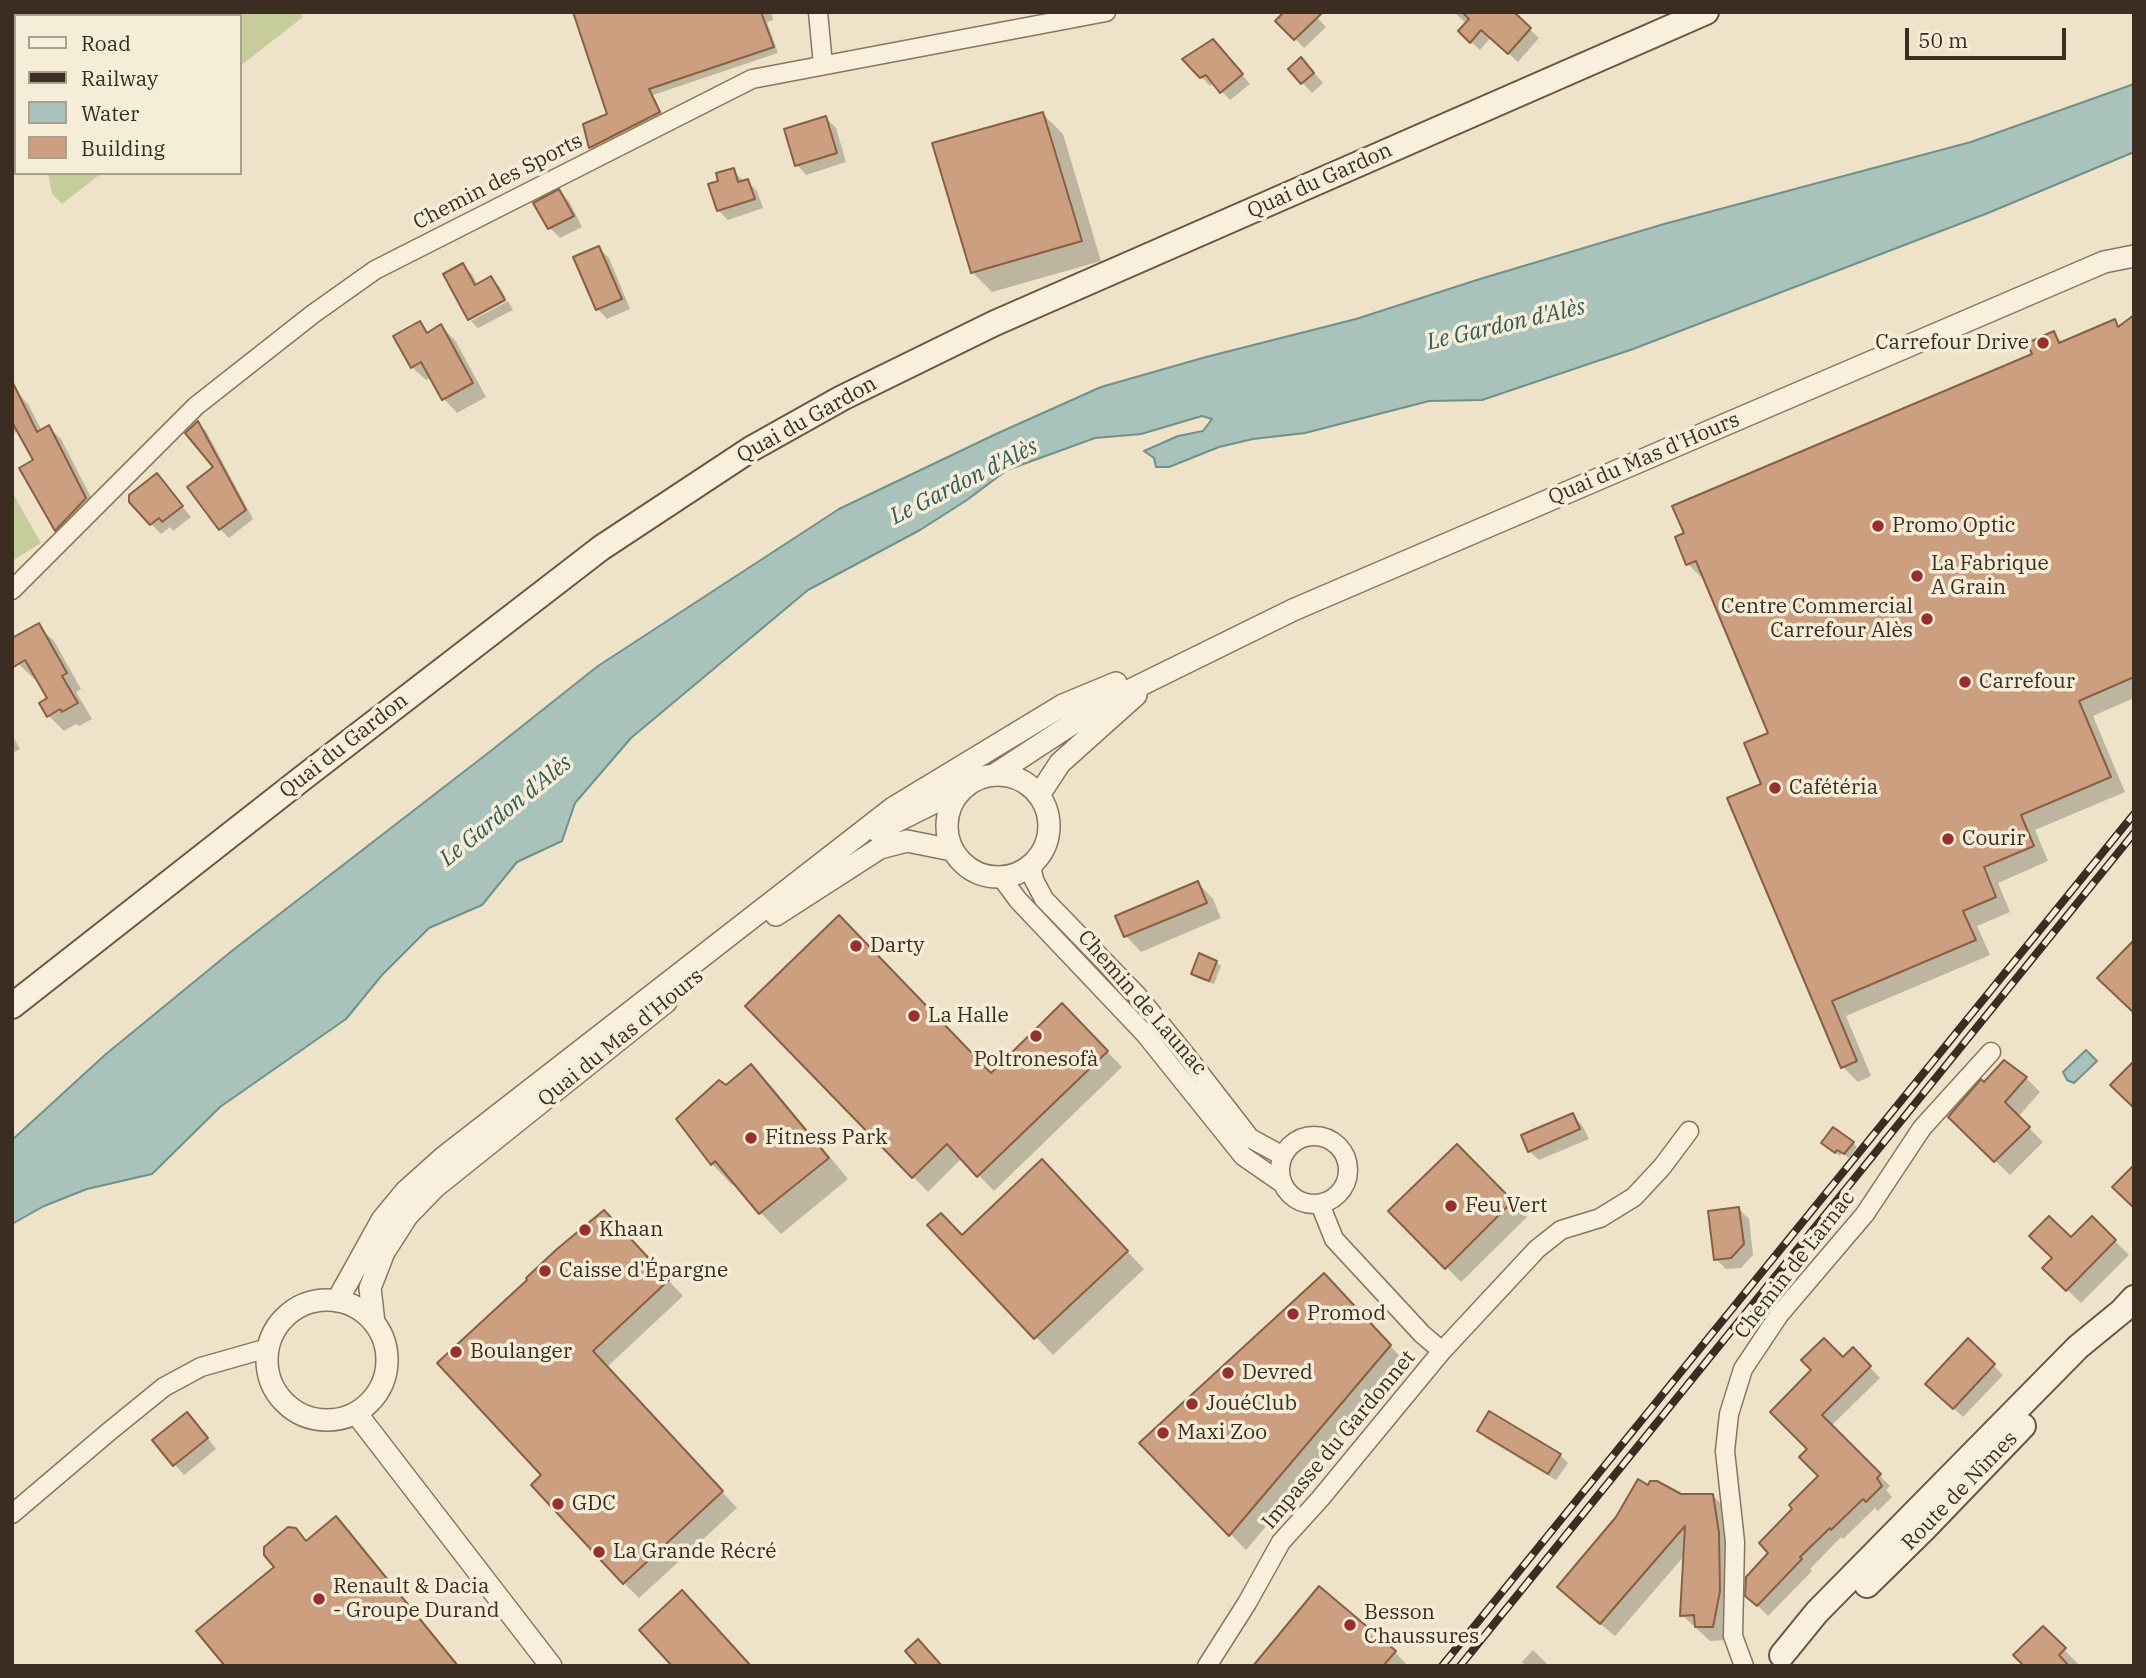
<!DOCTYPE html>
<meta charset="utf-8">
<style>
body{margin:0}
#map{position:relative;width:2146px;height:1678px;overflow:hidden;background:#eee3c9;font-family:"IBM Plex Serif",serif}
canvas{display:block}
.frame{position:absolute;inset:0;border:14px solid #3b2d21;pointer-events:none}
.legend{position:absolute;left:14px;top:14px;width:228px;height:161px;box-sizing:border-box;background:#f5edd8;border:2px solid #aba08f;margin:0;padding:9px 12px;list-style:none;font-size:21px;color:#3b2d21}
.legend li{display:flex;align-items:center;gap:14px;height:35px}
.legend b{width:35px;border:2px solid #aba08f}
.scale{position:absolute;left:1905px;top:28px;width:161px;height:32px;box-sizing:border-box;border:4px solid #3b2d21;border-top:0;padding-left:9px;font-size:21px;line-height:24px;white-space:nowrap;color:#3b2d21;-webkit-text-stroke:5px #f5edd8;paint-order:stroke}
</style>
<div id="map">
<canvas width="2146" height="1678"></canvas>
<div class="frame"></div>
<ul class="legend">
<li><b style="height:9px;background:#f8f0dc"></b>Road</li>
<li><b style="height:9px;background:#3b2d21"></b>Railway</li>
<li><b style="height:19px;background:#a9c2bb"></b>Water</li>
<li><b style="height:19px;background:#cb9f80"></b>Building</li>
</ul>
<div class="scale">50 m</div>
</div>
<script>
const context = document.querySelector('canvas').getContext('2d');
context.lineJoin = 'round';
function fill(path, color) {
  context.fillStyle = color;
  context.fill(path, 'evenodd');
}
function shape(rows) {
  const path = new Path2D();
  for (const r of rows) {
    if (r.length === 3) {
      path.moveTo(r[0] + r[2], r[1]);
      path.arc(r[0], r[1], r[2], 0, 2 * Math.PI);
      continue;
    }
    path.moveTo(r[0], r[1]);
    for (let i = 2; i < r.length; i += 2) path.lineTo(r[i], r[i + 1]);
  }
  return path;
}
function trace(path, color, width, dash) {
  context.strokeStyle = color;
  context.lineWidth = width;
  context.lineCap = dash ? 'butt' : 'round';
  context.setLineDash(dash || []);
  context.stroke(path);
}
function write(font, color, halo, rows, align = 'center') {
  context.font = font + ' "IBM Plex Serif",serif';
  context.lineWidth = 7;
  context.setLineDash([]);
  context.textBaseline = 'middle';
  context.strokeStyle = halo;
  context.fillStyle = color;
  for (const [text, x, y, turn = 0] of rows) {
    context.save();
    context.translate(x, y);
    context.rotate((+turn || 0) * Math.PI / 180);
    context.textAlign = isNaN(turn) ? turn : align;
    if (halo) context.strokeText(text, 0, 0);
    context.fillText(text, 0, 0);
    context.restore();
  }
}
fill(shape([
 [14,12,166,12,167,15,172,12,300,12,303,17,240,66,240,16,16,16,16,20],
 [48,173,102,173,62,204,52,194],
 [12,492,41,543,12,561]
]), '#c6cc9c');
const water = shape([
 [2134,84,2134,152,1988,213,1633,349,1482,400,1429,401,1305,433,1253,439,1219,447,1169,467,1156,467,1154,458,1144,451,1178,436,1203,431,1212,419,1202,416,1141,434,1095,438,1007,470,967,500,920,530,808,590,631,738,575,803,562,841,517,862,482,905,429,928,382,975,346,1019,220,1107,152,1174,87,1189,44,1206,12,1224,12,1140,106,1054,233,950,492,750,598,666,839,509,996,434,1101,387,1206,357,1356,319,1480,279,1664,224,1971,142,2134,84],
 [2086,1050,2097,1061,2074,1083,2067,1080,2063,1072,2086,1050]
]);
fill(water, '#a9c2bb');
trace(water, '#709189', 2);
fill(shape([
 [579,12,771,12,773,20,767,22,778,53,653,95,664,118,596,153,591,148,585,125,609,115],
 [1312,12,1326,27,1304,48,1278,21],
 [1454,12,1511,12,1539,38,1518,62,1491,37,1480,50,1469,40,1467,24],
 [1222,50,1250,84,1230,100,1214,83,1210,86,1184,59],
 [1290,69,1311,69,1323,83,1312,93],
 [1043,114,1063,134,1101,261,992,292,972,272],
 [826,118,836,128,846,162,806,175,797,165],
 [733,170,744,182,747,181,757,191,763,208,728,220,718,210,721,182],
 [559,191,569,201,582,227,560,238,550,228,536,203],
 [599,248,609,258,630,309,607,319,598,309],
 [462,265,472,274,478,286,491,278,500,287,506,298,470,317,470,320,445,274],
 [508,301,513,310,478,328,471,321],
 [2134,319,2134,698,2093,716,2125,792,2035,830,2048,861,1998,883,2010,912,1977,926,1990,955,1846,1016,1871,1076,1858,1082,1843,1067,1763,785,1771,734,1705,578,1703,579,1688,564,2034,355,2053,333,2063,343,2114,321,2120,327],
 [420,324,429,333,441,327,455,340,486,397,457,413,444,399,432,377,426,380,412,367],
 [16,391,28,404,42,431,49,427,61,439,98,511,68,542,56,530,22,468,35,461,19,431,12,434,12,393],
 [198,423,206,431,253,519,229,538,220,529,190,487,216,468],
 [157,476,191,517,173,531,170,527,161,534,151,524],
 [38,626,54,641,81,689,76,692,92,719,79,726,76,724,64,731,49,716,50,698,37,677,34,679,19,664],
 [12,735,20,749,12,753],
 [1198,883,1213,899,1221,918,1141,952,1126,936,1118,917],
 [1216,962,1221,966,1214,984,1197,978,1193,974],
 [747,1006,991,1075,1062,1006,1122,1067,994,1191,962,1158,928,1192],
 [751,1066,771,1086,848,1179,781,1234,761,1213,735,1182,732,1185,712,1164,678,1119,726,1087],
 [2026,1078,2040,1092,2018,1117,2043,1142,2010,1175,1950,1117,1985,1085],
 [1572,1115,1582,1125,1589,1139,1539,1160,1529,1151],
 [1853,1143,1857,1147,1849,1158,1842,1153,1840,1156,1828,1147],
 [1457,1146,1527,1217,1461,1282,1391,1211],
 [1059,1179,1144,1269,1053,1355,930,1225,962,1237],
 [1739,1209,1749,1219,1753,1255,1741,1268,1726,1269,1716,1259],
 [2092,1218,2129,1255,2081,1303,2045,1268],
 [619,1227,683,1296,607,1367,737,1508,639,1598,624,1583,544,1475],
 [1339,1290,1405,1362,1246,1550,1141,1443],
 [1968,1341,2003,1375,1963,1417,1928,1384],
 [1853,1350,1880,1378,1831,1426,1890,1486,1886,1490,1892,1497,1878,1511,1875,1508,1843,1539,1841,1537,1810,1569,1812,1571,1768,1616,1747,1595,1795,1509,1821,1476,1810,1449,1772,1412,1843,1360],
 [197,1424,216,1449,184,1475,154,1441],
 [1479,1430,1560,1455,1568,1463,1556,1480,1487,1439],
 [1649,1487,1681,1496,1713,1496,1727,1510,1727,1640,1710,1641,1682,1615,1685,1555,1615,1636,1573,1601],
 [336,1519,351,1534,459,1666,227,1666,295,1530,308,1542],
 [2043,1628,2080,1666,2019,1666],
 [1533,1650,1549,1666,1526,1666,1522,1662],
 [1395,1652,1408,1666,1255,1666]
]), '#0003');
const building = shape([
 [573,12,761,12,774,47,649,89,660,112,589,148,583,124,607,114,573,12],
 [1284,12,1323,12,1294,40,1275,21,1284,12],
 [1462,12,1514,12,1531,28,1508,54,1481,30,1470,43,1458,31,1469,19,1462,12],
 [1213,39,1243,74,1220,93,1206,75,1200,78,1182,59,1213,39],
 [1301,57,1314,73,1301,84,1288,69,1301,57],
 [1043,112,1082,241,971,273,932,143,1043,112],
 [826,116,837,153,795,166,784,129,826,116],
 [734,168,738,182,748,179,755,199,717,211,708,184,718,181,716,173,734,168],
 [559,189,574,216,548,229,533,203,559,189],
 [599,246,622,299,596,310,573,257,599,246],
 [463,263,475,285,491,276,505,300,468,320,443,274,463,263],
 [2134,315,2134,677,2079,701,2111,777,2021,815,2034,846,1984,867,1996,897,1963,911,1976,940,1832,1001,1857,1061,1841,1068,1727,798,1761,784,1744,743,1768,733,1696,561,1686,565,1675,537,1684,533,1672,506,2032,354,2027,343,2054,331,2059,343,2115,319,2118,327,2134,315],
 [420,321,427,333,441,324,473,383,442,400,421,362,411,368,393,336,420,321],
 [12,381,37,432,49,425,86,498,55,531,19,468,33,460,12,422,12,381],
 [198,421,246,510,219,530,187,487,213,467,185,433,198,421],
 [157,473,183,506,162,522,159,518,150,525,129,502,129,495,157,473],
 [39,623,67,673,62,676,78,703,62,712,60,709,47,717,39,703,47,698,25,660,12,668,12,638,39,623],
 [1198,881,1207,903,1124,937,1115,916,1198,881],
 [839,915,991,1073,1062,1003,1108,1051,977,1177,947,1144,912,1178,745,1006,839,915],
 [2134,940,2134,1013,2097,978,2134,940],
 [1199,953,1217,961,1209,981,1191,974,1199,953],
 [2004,1060,2027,1077,2005,1102,2030,1127,1994,1162,1948,1117,1981,1079,1984,1082,2004,1060],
 [2134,1061,2134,1108,2110,1085,2134,1061],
 [751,1064,829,1158,759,1214,715,1161,711,1165,676,1119,719,1080,726,1085,751,1064],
 [1573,1113,1580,1129,1528,1152,1521,1135,1573,1113],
 [1833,1127,1854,1142,1844,1154,1837,1150,1835,1153,1821,1143,1833,1127],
 [1457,1144,1513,1201,1445,1269,1388,1211,1457,1144],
 [1042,1159,1128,1251,1034,1339,927,1225,941,1213,962,1235,1042,1159],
 [2134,1165,2134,1208,2112,1187,2134,1165],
 [1739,1207,1744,1244,1731,1258,1714,1260,1708,1211,1739,1207],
 [604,1210,669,1280,593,1351,723,1491,623,1584,531,1485,541,1475,437,1363,527,1280,526,1278,557,1249,604,1210],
 [2049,1216,2071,1237,2092,1216,2116,1240,2066,1291,2042,1268,2052,1258,2029,1236,2049,1216],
 [1324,1273,1391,1345,1229,1536,1139,1443,1324,1273],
 [1824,1338,1843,1357,1853,1347,1871,1366,1822,1415,1881,1474,1877,1478,1882,1486,1866,1502,1863,1499,1831,1530,1830,1528,1800,1557,1802,1559,1757,1606,1745,1596,1746,1577,1768,1553,1759,1543,1792,1509,1789,1505,1818,1476,1799,1457,1807,1449,1770,1412,1811,1370,1801,1360,1824,1338],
 [1968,1338,1995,1364,1953,1409,1925,1384,1968,1338],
 [1489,1411,1561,1454,1548,1474,1477,1431,1489,1411],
 [187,1412,208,1438,173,1466,152,1440,187,1412],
 [1638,1479,1648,1485,1650,1481,1657,1481,1681,1494,1713,1494,1719,1533,1720,1591,1713,1627,1695,1627,1694,1615,1680,1616,1685,1526,1600,1624,1557,1587,1616,1517,1638,1479],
 [336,1516,458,1666,225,1666,196,1631,274,1567,264,1555,264,1547,288,1527,296,1528,306,1541,336,1516],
 [1319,1586,1396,1651,1383,1666,1253,1666,1319,1586],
 [682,1590,751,1666,672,1666,639,1630,682,1590],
 [2043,1626,2066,1648,2059,1655,2069,1666,2024,1666,2013,1655,2043,1626],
 [918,1639,942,1666,918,1666,905,1651,918,1639]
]);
fill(building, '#cb9f80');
trace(building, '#895f44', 2);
const minor = shape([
 [818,12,823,65],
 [12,590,196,406,313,314,375,270,752,79,1106,12],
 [1031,865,1034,880,1044,899,1136,994,1185,1054,1250,1138,1283,1156],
 [1001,877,1018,900,1145,1034,1243,1156,1282,1183],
 [1314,1170,34],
 [1320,1204,1334,1239,1422,1334,1442,1351,1537,1249,1561,1230,1600,1218,1634,1197,1662,1167,1689,1131],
 [12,1514,111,1430,164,1387,201,1367,268,1348],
 [1207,1666,1247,1603,1281,1542,1320,1499,1442,1351],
 [1744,1666,1733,1636,1735,1542,1725,1451,1729,1414,1743,1369,1779,1315,1865,1214,1922,1128,1991,1052]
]);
const tertiary = shape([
 [994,775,1104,703,1293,610,2104,262,2134,256],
 [998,826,51],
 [1039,795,1060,763,1136,695],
 [877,831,961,789],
 [776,915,880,848,907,841,952,850],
 [327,1360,60],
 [337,1301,382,1220,406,1191,444,1157,893,808,1063,705,1116,683],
 [374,1323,370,1288,384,1252,407,1216,435,1187,666,1002],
 [356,1413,551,1666]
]);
const secondary = shape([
 [12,1006,304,777,601,548,751,449,842,398,995,323,1706,12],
 [1867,1585,1924,1529,2023,1426],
 [1782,1655,1817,1612,2078,1347,2122,1311,2134,1298]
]);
trace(minor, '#8a755e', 21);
trace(tertiary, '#8a755e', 24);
trace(secondary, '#6c5641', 28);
trace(minor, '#f8f0dc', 18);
trace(tertiary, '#f8f0dc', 21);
trace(secondary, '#f8f0dc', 24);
const rail = shape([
 [1442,1666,2134,814],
 [1460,1666,2134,833]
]);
trace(rail, '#3b2d21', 8);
trace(rail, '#f5edd8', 5, [16]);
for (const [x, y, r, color] of [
 [2043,343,7,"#982f2f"],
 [1878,526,7,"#982f2f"],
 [1917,576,7,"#982f2f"],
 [1927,619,7,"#982f2f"],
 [1965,682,7,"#982f2f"],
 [1775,788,7,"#982f2f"],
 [1948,839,7,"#982f2f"],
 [856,946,7,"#982f2f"],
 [914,1016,7,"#982f2f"],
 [1036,1036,7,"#982f2f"],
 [751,1138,7,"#982f2f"],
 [1451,1206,7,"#982f2f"],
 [585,1230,7,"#982f2f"],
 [545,1271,7,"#982f2f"],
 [1293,1314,7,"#982f2f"],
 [456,1352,7,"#982f2f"],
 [1228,1373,7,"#982f2f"],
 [1192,1404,7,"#982f2f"],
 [1163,1433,7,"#982f2f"],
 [558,1504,7,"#982f2f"],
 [599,1552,7,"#982f2f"],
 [319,1599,7,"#982f2f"],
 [1350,1625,7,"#982f2f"]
]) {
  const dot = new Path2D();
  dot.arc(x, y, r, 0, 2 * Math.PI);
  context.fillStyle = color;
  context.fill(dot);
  trace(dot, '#f5edd8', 2.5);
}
write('21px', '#3b2d21', '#f5edd8', [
 ["Quai du Gardon",1320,181,-24],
 ["Chemin des Sports",498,182,-27],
 ["Quai du Gardon",807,420,-29],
 ["Quai du Mas d'Hours",1644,459,-23],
 ["Quai du Gardon",344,746,-38],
 ["Chemin de Launac",1142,1003,49],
 ["Quai du Mas d'Hours",621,1038,-39],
 ["Chemin de Larnac",1795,1265,-52],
 ["Impasse du Gardonnet",1339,1440,-50],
 ["Route de Nîmes",1960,1491,-46]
]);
write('21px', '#3b2d21', '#f5edd8', [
 ["Carrefour Drive",2029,343,"right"],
 ["Promo Optic",1892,526],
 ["La Fabrique",1931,564],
 ["A Grain",1931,588],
 ["Centre Commercial",1913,607,"right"],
 ["Carrefour Alès",1913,631,"right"],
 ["Carrefour",1979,682],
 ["Cafétéria",1789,788],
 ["Courir",1962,839],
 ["Darty",870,946],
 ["La Halle",928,1016],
 ["Poltronesofà",1036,1060,"center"],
 ["Fitness Park",765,1138],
 ["Feu Vert",1465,1206],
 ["Khaan",599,1230],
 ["Caisse d'Épargne",559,1271],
 ["Promod",1307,1314],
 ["Boulanger",470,1352],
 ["Devred",1242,1373],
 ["JouéClub",1206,1404],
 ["Maxi Zoo",1177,1433],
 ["GDC",572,1504],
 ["La Grande Récré",613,1552],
 ["Renault & Dacia",333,1587],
 ["- Groupe Durand",333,1611],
 ["Besson",1364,1613],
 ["Chaussures",1364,1637]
], 'left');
write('italic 23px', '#315a58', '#f5edd8', [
 ["Le Gardon d'Alès",1506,325,-13],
 ["Le Gardon d'Alès",964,482,-27],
 ["Le Gardon d'Alès",506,811,-39]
]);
</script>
